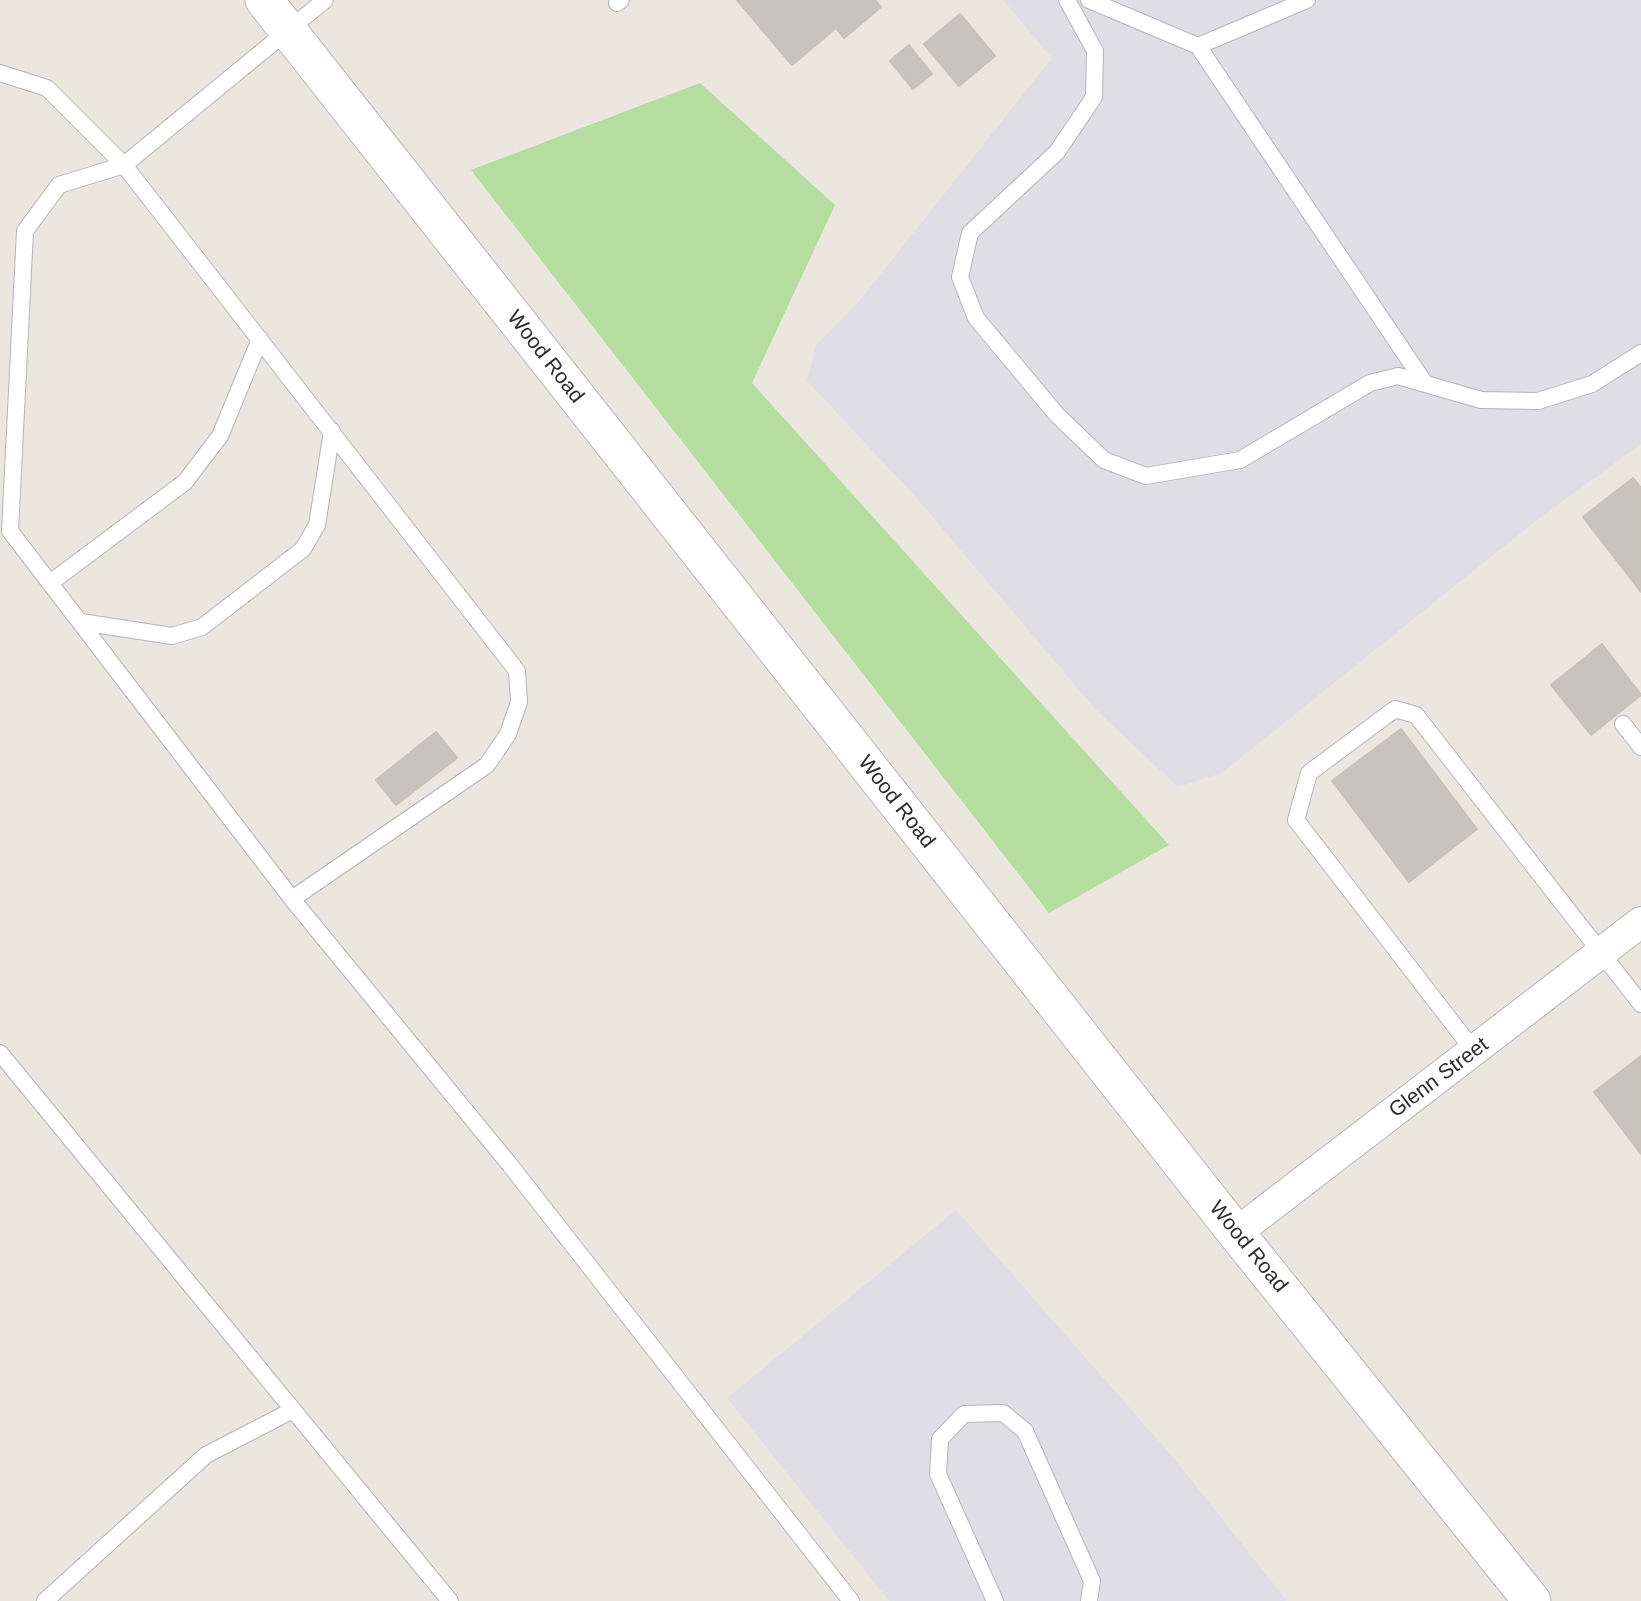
<!DOCTYPE html>
<style>
body{margin:0}
canvas{display:block;background:#ebe6de}
</style>
<canvas width="1641" height="1601"></canvas>
<script>
const context = document.querySelector('canvas').getContext('2d');
context.lineJoin = 'round';
function fill(path, color) {
  context.fillStyle = color;
  context.fill(path, 'evenodd');
}
function shape(rows) {
  const path = new Path2D();
  for (const r of rows) {
    path.moveTo(r[0], r[1]);
    for (let i = 2; i < r.length; i += 2) path.lineTo(r[i], r[i + 1]);
  }
  return path;
}
function trace(path, color, width, dash) {
  context.strokeStyle = color;
  context.lineWidth = width;
  context.lineCap = dash ? 'butt' : 'round';
  context.setLineDash(dash || []);
  context.stroke(path);
}
function write(font, color, halo, rows, align = 'center') {
  context.font = font + ' Arial,sans-serif';
  context.lineWidth = 6;
  context.setLineDash([]);
  context.textBaseline = 'middle';
  context.strokeStyle = halo;
  context.fillStyle = color;
  for (const [text, x, y, turn = 0] of rows) {
    context.save();
    context.translate(x, y);
    context.rotate((+turn || 0) * Math.PI / 180);
    context.textAlign = isNaN(turn) ? turn : align;
    if (halo) context.strokeText(text, 0, 0);
    context.fillText(text, 0, 0);
    context.restore();
  }
}
fill(shape([
 [1003,0,1641,0,1641,444,1533,523,1222,773,1178,787,1097,711,913,494,807,381,816,345,860,300,1052,58],
 [956,1210,1177,1462,1287,1601,889,1601,727,1398]
]), '#e0dee5');
fill(shape([
 [700,83,835,205,752,383,1169,845,1049,913,471,170]
]), '#b5dda0');
const building = shape([
 [737,0,875,0,881,7,844,38,836,28,792,65,737,0],
 [960,14,995,56,959,86,924,44,960,14],
 [909,45,932,74,913,89,890,61,909,45],
 [1633,478,1641,488,1641,592,1583,517,1633,478],
 [1602,644,1641,695,1591,735,1551,685,1602,644],
 [1401,729,1477,829,1409,882,1332,781,1401,729],
 [436,732,457,758,396,805,376,780,436,732],
 [1641,1056,1641,1154,1594,1092,1641,1056]
]);
fill(building, '#c7c4bd');
trace(building, '#c7c2b8', 2);
const service = shape([
 [1067,0,1095,51,1094,97,1057,152,970,233,960,277,976,318,1057,415,1104,460,1146,476,1240,460,1370,383,1398,376,1481,400,1538,401,1592,384,1641,353],
 [1089,0,1198,46,1307,0],
 [617,3,621,0],
 [1198,46,1424,382],
 [0,73,47,88,124,165,59,185,25,231,10,531,292,899,487,765,508,734,519,702,517,671,124,165,325,0],
 [50,583,185,482,220,436,260,339],
 [81,622,172,636,202,627,303,549,317,525,332,431],
 [1623,724,1641,747],
 [292,899,510,1165,851,1601],
 [1474,1051,1296,820,1309,773,1395,709,1416,715,1641,1004],
 [0,1053,450,1601],
 [45,1601,206,1455,293,1410],
 [995,1601,938,1474,940,1439,964,1414,1003,1413,1025,1431,1092,1581,1089,1601]
]);
const minor = shape([
 [1236,1233,1641,922]
]);
const tertiary = shape([
 [264,0,1236,1233,1532,1601]
]);
trace(service, '#b2b4bd', 18);
trace(minor, '#b2b4bd', 32);
trace(tertiary, '#b2b4bd', 39);
trace(service, '#fff', 16);
trace(minor, '#fff', 30);
trace(tertiary, '#fff', 37);
write('21px', '#2b2b2b', '#fff', [
 ["Wood Road",545,357,52],
 ["Wood Road",896,802,52],
 ["Glenn Street",1439,1078,-37],
 ["Wood Road",1248,1247,51]
]);
</script>
